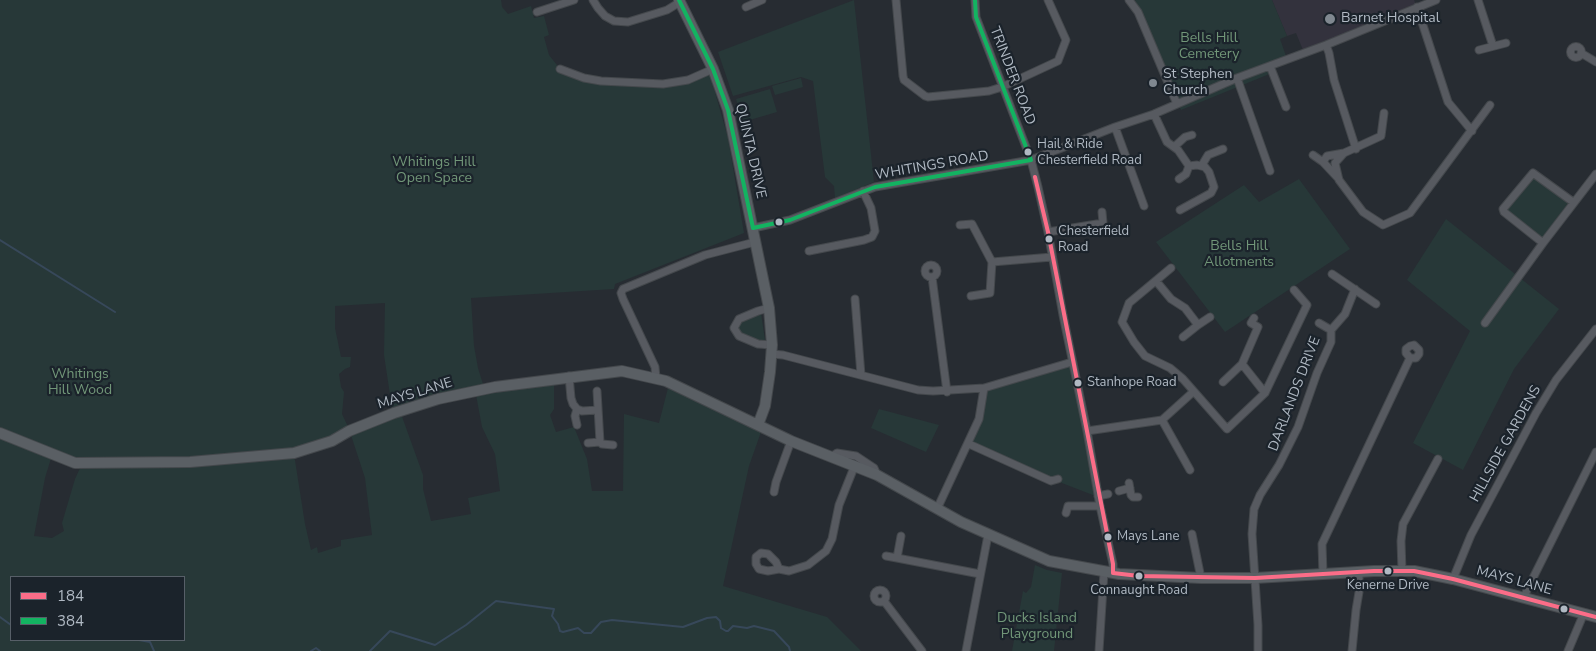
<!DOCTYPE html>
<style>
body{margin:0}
#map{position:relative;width:1596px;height:651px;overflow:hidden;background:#272c32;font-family:"Nunito Sans",sans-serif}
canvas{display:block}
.legend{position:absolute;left:10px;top:576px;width:175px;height:65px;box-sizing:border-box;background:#1b232b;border:1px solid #575f68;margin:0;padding:6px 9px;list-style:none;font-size:15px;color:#b0b9c3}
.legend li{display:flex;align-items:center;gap:10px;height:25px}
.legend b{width:25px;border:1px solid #575f68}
</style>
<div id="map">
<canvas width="1596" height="651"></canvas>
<ul class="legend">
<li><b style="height:6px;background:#fb6d88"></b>184</li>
<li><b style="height:6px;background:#13b361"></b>384</li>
</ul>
</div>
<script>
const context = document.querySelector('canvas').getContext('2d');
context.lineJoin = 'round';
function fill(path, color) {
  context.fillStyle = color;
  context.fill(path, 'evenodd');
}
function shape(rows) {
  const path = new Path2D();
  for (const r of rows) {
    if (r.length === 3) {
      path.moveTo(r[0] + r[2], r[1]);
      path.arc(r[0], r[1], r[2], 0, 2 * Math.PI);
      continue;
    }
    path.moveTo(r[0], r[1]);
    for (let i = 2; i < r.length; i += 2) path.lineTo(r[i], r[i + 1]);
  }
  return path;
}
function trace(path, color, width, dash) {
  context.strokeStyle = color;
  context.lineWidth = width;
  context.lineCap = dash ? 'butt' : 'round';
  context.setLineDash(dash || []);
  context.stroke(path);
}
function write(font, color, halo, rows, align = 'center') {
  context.font = font + ' "Nunito Sans",sans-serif';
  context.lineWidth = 4.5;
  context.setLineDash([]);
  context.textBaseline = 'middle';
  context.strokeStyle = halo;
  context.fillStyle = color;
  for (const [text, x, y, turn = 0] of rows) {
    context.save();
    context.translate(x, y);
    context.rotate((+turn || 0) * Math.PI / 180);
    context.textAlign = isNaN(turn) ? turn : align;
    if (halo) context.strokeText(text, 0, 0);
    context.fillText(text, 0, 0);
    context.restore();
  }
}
fill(shape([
 [1272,0,1414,0,1416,5,1303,50,1296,33,1287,36]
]), '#33323d');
fill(shape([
 [0,0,501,0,502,7,508,14,531,6,534,18,544,16,549,35,544,37,549,55,560,69,584,78,663,84,709,71,728,138,744,233,615,284,614,289,471,298,474,346,478,368,483,384,392,408,384,355,385,303,335,306,335,328,341,357,351,357,350,367,345,369,339,374,341,387,344,392,342,414,350,431,400,411,423,475,423,489,431,521,471,514,468,498,500,491,495,454,482,427,476,395,554,384,554,409,550,415,556,432,574,427,587,459,592,491,623,491,624,414,659,423,668,388,761,432,749,466,723,586,827,617,861,651,0,651],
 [350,432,365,478,372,535,341,540,341,546,318,553,317,547,311,550,305,524,294,454],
 [52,455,82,464,75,479,62,523,64,531,52,538,34,536,45,478],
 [11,577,184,577,184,640,11,640],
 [854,0,874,182,835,198,834,186,825,177,813,81,801,77,733,96,718,52],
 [1135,0,1272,0,1287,36,1280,39,1286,56,1267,75,1181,110],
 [801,78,803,87,775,95,772,86],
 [770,89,777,112,743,122,736,99],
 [1532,176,1569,202,1542,238,1506,211],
 [1299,179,1350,249,1225,332,1156,242,1244,185,1259,202],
 [1446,219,1559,309,1514,369,1463,470,1413,443,1470,331,1407,280],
 [761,313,765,340,760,342,740,333,737,330,739,322],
 [1072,362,1098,497,1000,459,969,444,984,388],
 [879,409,939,425,926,452,871,428],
 [1035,565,1047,570,1062,573,1054,651,1012,651,1023,591,1026,593,1031,587]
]), '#273838');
trace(shape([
 [0,240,115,312],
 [0,617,11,625],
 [139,640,150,642,154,651],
 [311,651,316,648,320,651],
 [370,651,390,631,435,645,466,625,496,601,554,609,552,616,558,624,560,631,563,632,578,628,584,633,591,633,601,622,612,620,683,627,707,618,716,617,720,621,721,628,726,631,728,631,733,626,747,628,754,626,774,631,789,647,790,651]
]), '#37485a', 2);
const street = shape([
 [593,0,598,8,605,16,614,21,628,22,667,10,680,2],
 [896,0,903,76,904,80,925,96,928,97,989,91,1002,87,1058,61,1066,40,1048,0],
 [975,0,976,17,1031,160,1038,187,1048,232,1063,315,1087,431,1100,506,1113,564,1113,573],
 [1129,0,1138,12,1177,104],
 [1478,0,1493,46],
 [746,7,762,0],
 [1417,7,1448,102,1472,131],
 [537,12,574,0],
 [1326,45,1329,53,1334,80,1356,149],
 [1576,52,5.5],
 [1479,50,1506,43],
 [1581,53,1596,62],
 [1270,66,1286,107],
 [560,69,584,78,601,81,663,84,688,80,713,69],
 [1237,78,1270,171],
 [1384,113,1381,136,1344,153,1335,163,1339,180,1363,212,1383,225,1410,213,1490,105],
 [1154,114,1167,142,1178,150,1189,166,1186,174,1179,179],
 [1115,127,1144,206],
 [1174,147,1185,137,1192,135],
 [1313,155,1323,162,1338,178],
 [1323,162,1327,156,1344,153],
 [1202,165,1208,155,1223,149],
 [1180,210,1211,193,1214,187,1209,172,1205,167,1197,165,1189,166],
 [960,225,972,224,992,262,990,293,971,296],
 [753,228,790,220,875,187,1031,160,1115,127,1154,114,1237,78,1326,45,1436,0],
 [1048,232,1103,223,1102,212],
 [1543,243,1504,212,1503,209,1533,173,1573,202],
 [809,251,864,240,872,237,875,231,871,208,863,191],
 [992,262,1052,257],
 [931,271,6],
 [1171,268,1129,303,1122,322,1134,342,1145,356,1170,368,1183,379,1227,429,1265,393,1307,305,1294,290],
 [1332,274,1376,304],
 [932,277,947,392],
 [1156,281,1171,299,1185,308,1198,325,1210,317],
 [855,299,861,375],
 [769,308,758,311,739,319,734,328,739,336,758,344,772,345],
 [1319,323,1331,330],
 [1485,323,1543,243,1596,174],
 [1183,337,1198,325],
 [772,354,783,355,918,390,933,391,984,388,1072,362],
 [1242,364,1265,393],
 [569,376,571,398,573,404,577,409,582,411,598,410],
 [656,378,655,367,623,299,621,293,623,289,705,255,755,242],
 [1223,382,1242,364,1258,327,1251,323,1254,318],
 [597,391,600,442,602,444,613,445],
 [1162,420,1190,470],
 [577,425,575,416,577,409],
 [1087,431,1162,420,1193,392],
 [588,443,600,442],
 [969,444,1051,481,1058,479],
 [831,457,837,453,856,456,874,468,877,475],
 [1129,483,1131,495,1133,497,1138,497],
 [1119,491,1130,488],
 [774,492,776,482,791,441],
 [1098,496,1108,494],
 [937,509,979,419,984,388],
 [1066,513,1068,506,1100,506],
 [1192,534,1201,578],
 [901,536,897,558,980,574],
 [886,556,897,558],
 [779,569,768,571,759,569,756,564,756,557,761,553,768,554,776,562,779,569,789,571,808,565,826,551,832,539,839,505,855,465],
 [1402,571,1401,541,1403,524,1438,459],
 [1323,574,1322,544,1410,358,1416,358,1419,354,1419,350,1414,345,1410,346,1406,349,1406,353,1410,358],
 [1453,579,1471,535,1536,413,1556,380,1596,329],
 [880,596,6],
 [1524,598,1527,590,1596,452],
 [884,601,922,651],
 [966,651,988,535],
 [1099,651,1104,572],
 [1258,651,1258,625,1252,534,1254,509,1260,495,1279,465,1298,427,1317,373,1331,342,1331,330,1345,314,1355,289],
 [1352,651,1356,610,1359,592,1359,572],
 [1568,651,1584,613]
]);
const secondary = shape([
 [679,0,713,69,728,110,769,308,772,345,770,372,765,406,758,425],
 [0,433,75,463,190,462,294,453,332,441,349,431,394,413,438,399,495,387,622,371,666,381,791,441,877,475,961,522,1049,561,1119,574,1201,578,1255,578,1374,571,1414,571,1453,579,1596,617]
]);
trace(street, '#44484c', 9);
trace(secondary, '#44484c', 12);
trace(street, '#575a60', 7);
trace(secondary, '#5a5f64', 10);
trace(shape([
 [1035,177,1048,232,1113,564,1113,573],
 [1113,573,1139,576,1255,578,1374,571,1414,571,1453,579,1596,617]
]), '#fb6d88', 4);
trace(shape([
 [679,0,713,69,728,110,753,228],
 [975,0,976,17,1031,160],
 [753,228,790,220,875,187,1031,160]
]), '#13b361', 4);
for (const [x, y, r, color] of [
 [1330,19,6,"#808890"],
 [1153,83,5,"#808890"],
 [1028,152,4.5,"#b0b9c3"],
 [779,222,4.5,"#b0b9c3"],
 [1049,239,4.5,"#b0b9c3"],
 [1078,383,4.5,"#b0b9c3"],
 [1108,537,4.5,"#b0b9c3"],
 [1388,571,4.5,"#b0b9c3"],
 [1139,576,4.5,"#b0b9c3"],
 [1564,609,4.5,"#b0b9c3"]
]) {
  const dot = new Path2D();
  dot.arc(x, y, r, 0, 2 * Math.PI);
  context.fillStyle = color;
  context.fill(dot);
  trace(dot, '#1b232b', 2);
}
write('13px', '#b0b9c3', '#1b232b', [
 ["Hail & Ride",1037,145],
 ["Chesterfield Road",1037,161],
 ["Chesterfield",1058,232],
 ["Road",1058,248],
 ["Stanhope Road",1087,383],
 ["Mays Lane",1117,537],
 ["Kenerne Drive",1388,586,"center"],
 ["Connaught Road",1139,591,"center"]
], 'left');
write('14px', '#b0b9c3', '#1b232b', [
 ["Barnet Hospital",1341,19],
 ["St Stephen",1163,75],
 ["Church",1163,91]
], 'left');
write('14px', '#719678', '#1b232b', [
 ["Bells Hill",1209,39],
 ["Cemetery",1209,55],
 ["Whitings Hill",434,163],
 ["Open Space",434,179],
 ["Bells Hill",1239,247],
 ["Allotments",1239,263],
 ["Whitings",80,375],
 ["Hill Wood",80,391],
 ["Ducks Island",1037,619],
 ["Playground",1037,635]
]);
write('14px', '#b0b9c3', '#1b232b', [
 ["TRINDER ROAD",1012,76,69],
 ["QUINTA DRIVE",750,151,77],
 ["WHITINGS ROAD",932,166,-10],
 ["MAYS LANE",415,394,-17],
 ["DARLANDS DRIVE",1295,394,-69],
 ["HILLSIDE GARDENS",1506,444,-61],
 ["MAYS LANE",1514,581,15]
]);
</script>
